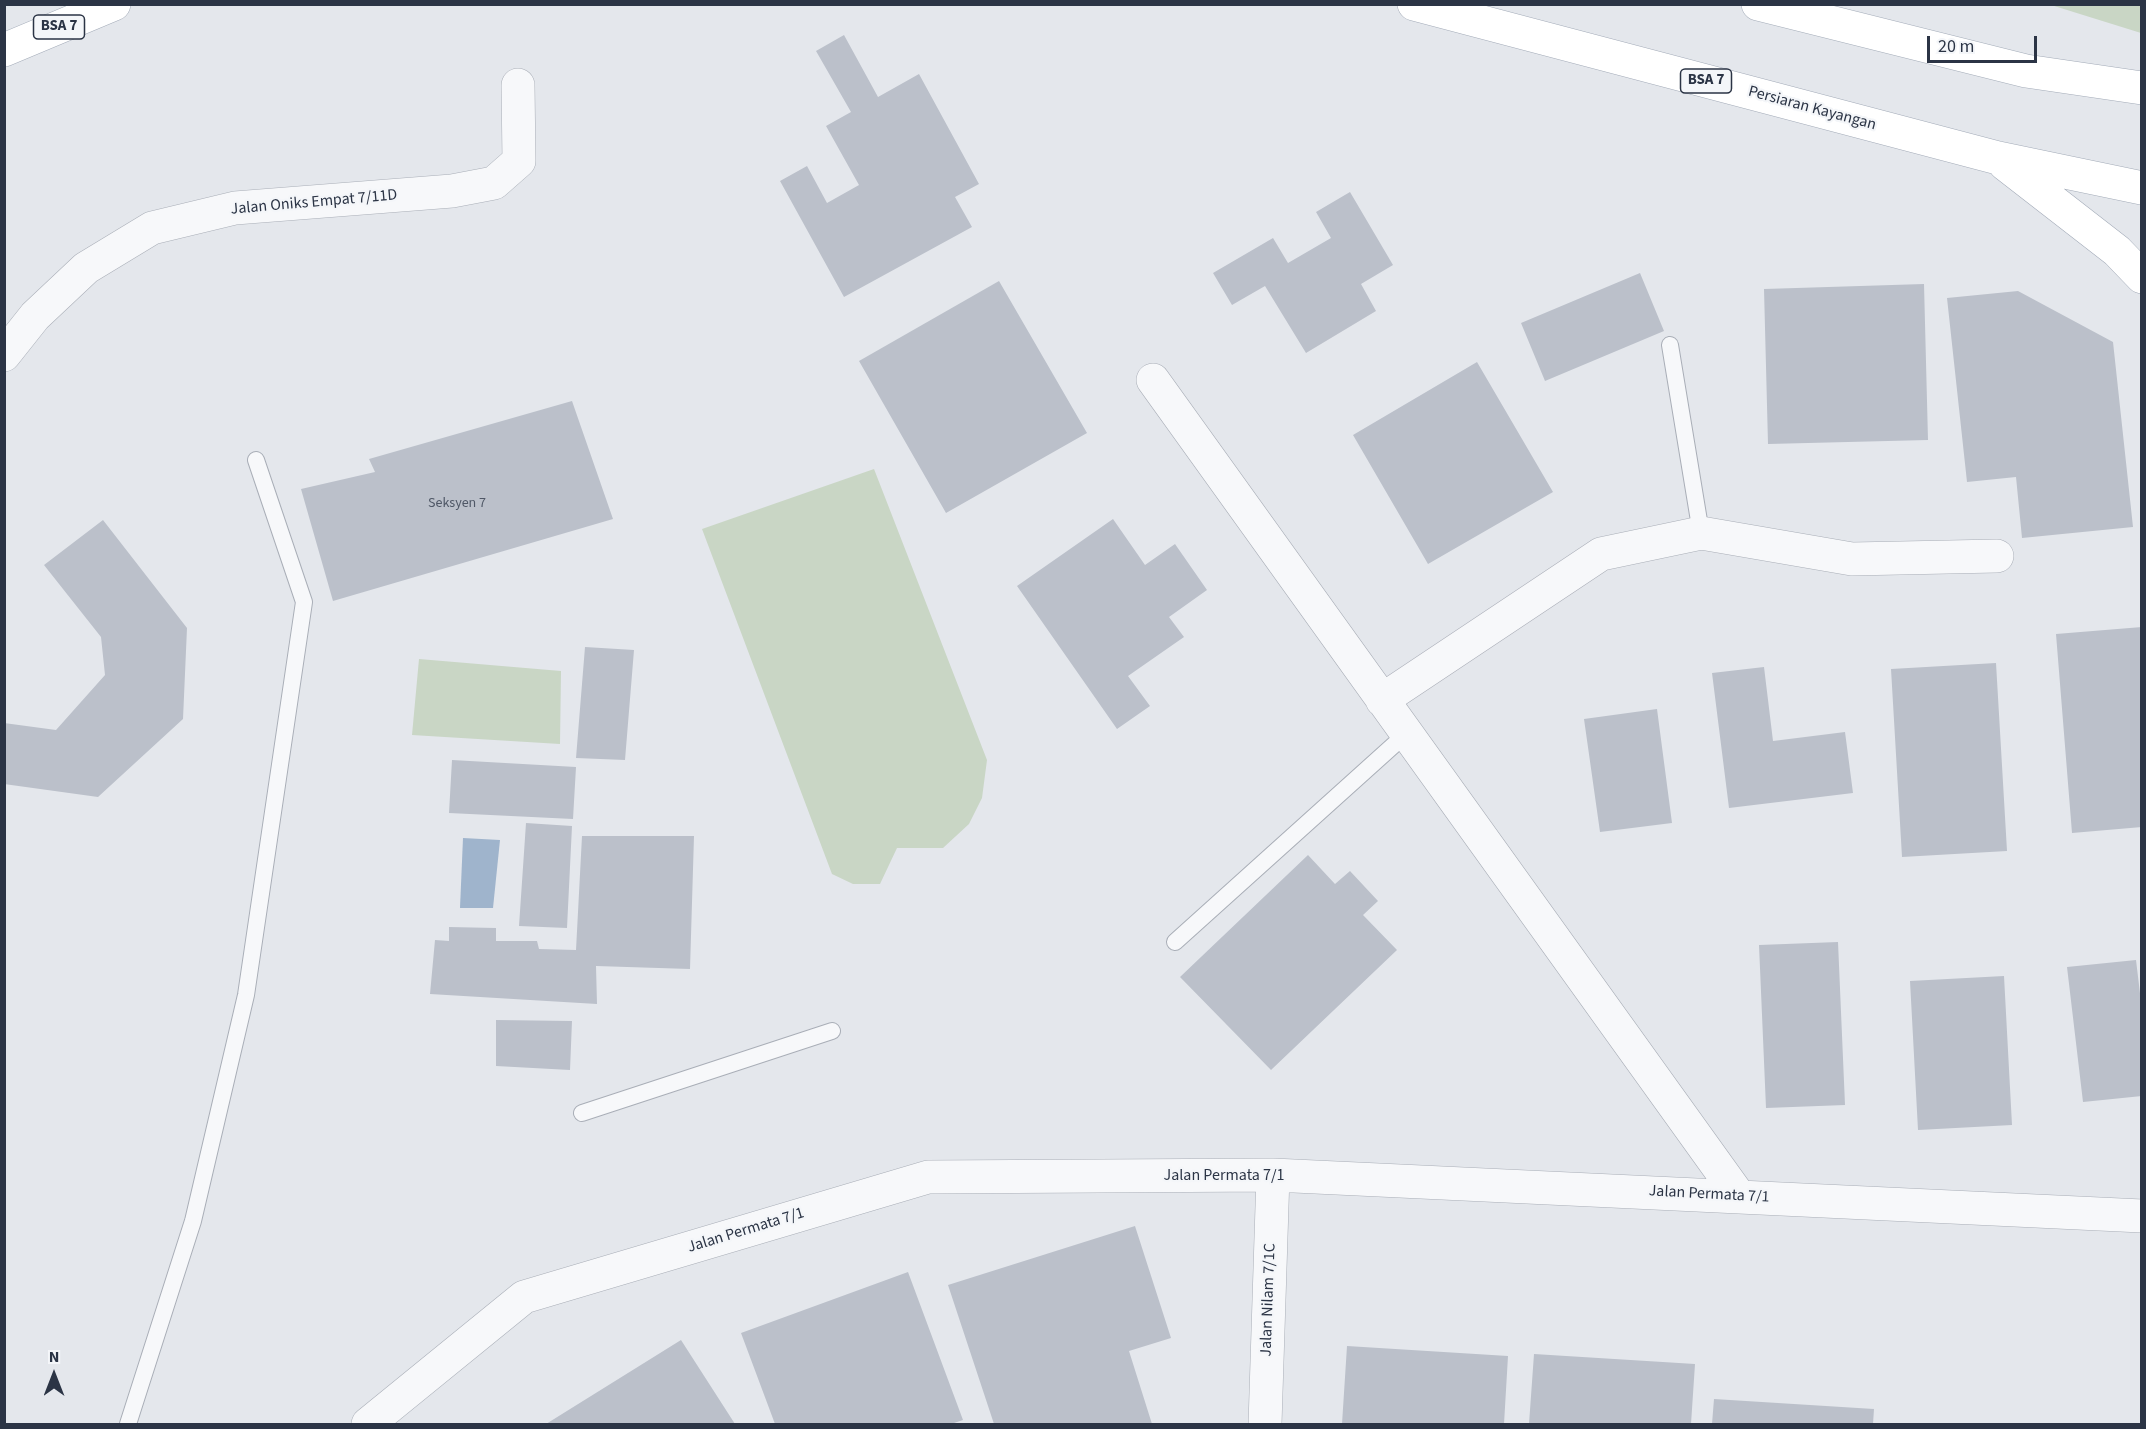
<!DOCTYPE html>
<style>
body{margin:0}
#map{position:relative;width:2146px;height:1429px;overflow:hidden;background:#e4e7ec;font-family:"Source Sans 3",sans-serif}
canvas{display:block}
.frame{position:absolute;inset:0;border:6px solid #2b3445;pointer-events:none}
.north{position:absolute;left:24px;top:1345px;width:60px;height:60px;-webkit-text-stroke:4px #f4f6f9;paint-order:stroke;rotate:0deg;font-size:16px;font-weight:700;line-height:24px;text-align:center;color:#2b3445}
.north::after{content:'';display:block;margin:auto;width:21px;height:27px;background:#2b3445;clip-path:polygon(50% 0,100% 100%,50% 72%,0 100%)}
.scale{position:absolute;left:1927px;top:36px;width:110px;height:27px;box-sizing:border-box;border:3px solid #2b3445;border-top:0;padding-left:8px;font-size:18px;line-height:21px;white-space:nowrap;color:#2b3445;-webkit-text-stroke:4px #f4f6f9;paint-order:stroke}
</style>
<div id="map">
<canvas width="2146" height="1429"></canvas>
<div class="frame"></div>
<div class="north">N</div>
<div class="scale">20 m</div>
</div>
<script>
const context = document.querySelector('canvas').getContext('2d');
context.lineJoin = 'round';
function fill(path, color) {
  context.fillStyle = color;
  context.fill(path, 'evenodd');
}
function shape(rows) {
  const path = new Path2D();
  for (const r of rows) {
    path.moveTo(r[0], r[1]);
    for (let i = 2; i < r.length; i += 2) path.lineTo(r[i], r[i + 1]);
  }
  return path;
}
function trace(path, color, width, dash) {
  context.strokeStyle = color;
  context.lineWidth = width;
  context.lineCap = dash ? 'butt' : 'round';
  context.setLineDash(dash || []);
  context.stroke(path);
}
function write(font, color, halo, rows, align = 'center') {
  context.font = font + ' "Source Sans 3",sans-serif';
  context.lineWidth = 4.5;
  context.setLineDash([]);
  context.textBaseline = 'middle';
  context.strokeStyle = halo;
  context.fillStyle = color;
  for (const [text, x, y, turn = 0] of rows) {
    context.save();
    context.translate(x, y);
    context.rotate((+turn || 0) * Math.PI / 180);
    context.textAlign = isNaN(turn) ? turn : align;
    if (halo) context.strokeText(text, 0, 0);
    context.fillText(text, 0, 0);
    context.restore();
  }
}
fill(shape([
 [2051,5,2141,5,2141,33],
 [874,469,987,760,982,798,969,824,943,848,897,848,880,884,853,884,832,874,702,529],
 [419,659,561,671,560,744,412,735]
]), '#c9d6c5');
fill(shape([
 [463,838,500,840,493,908,460,908]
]), '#9fb4cc');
fill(shape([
 [844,35,878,97,919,74,979,184,955,197,972,227,844,297,780,181,807,166,827,203,859,185,826,126,851,112,816,51],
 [1350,192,1393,265,1361,284,1376,311,1306,353,1265,286,1232,305,1213,273,1273,238,1288,263,1331,238,1316,212],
 [1640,273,1664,331,1545,381,1521,323],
 [999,281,1087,433,946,513,859,361],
 [1924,284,1928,440,1768,444,1764,289],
 [2018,291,2113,342,2133,527,2022,538,2016,477,1967,482,1947,298],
 [1477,362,1553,492,1428,564,1353,435],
 [572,401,613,519,333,601,301,489,375,472,369,459],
 [1113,519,1145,565,1175,544,1207,590,1169,617,1184,637,1128,676,1150,706,1117,729,1017,586],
 [103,520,187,628,183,719,98,797,4,784,4,723,56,730,105,675,101,637,44,565],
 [2142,627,2142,827,2072,833,2056,634],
 [585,647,634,650,625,760,576,758],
 [1996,663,2007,851,1902,857,1891,669],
 [1764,667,1773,741,1845,732,1853,793,1729,808,1712,673],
 [1657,709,1672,823,1600,832,1584,719],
 [452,760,576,767,573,819,449,813],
 [526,823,572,826,567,928,519,926],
 [582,836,694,836,690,969,596,966,597,1004,430,994,435,940,449,941,449,927,496,928,496,941,537,941,539,949,576,950],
 [1308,855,1335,884,1350,871,1378,901,1363,915,1397,950,1271,1070,1180,977],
 [1838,942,1845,1105,1766,1108,1759,945],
 [2136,960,2142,1010,2142,1096,2083,1102,2067,967],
 [2004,976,2012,1125,1918,1130,1910,981],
 [496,1020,572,1021,570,1070,496,1066],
 [1135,1226,1171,1338,1129,1351,1152,1424,994,1424,948,1285],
 [908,1272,963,1420,951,1424,775,1424,741,1333],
 [681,1340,735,1424,546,1424],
 [1347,1346,1508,1356,1504,1424,1342,1424],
 [1534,1354,1695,1364,1691,1424,1529,1424],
 [1714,1399,1874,1409,1873,1424,1712,1424]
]), '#bbc0ca');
const service = shape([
 [1670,345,1701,533],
 [1175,942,1406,734],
 [582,1113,832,1031],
 [128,1424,193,1221,246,995,304,602,256,460]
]);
const minor = shape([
 [4,355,35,316,86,268,152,228,235,208,452,191,494,183,519,161,518,85],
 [1153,380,1739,1196],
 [1382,700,1601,554,1701,533,1852,559,1997,556],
 [368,1424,524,1297,928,1177,1273,1175,2142,1216],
 [1265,1424,1273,1175]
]);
const primary = shape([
 [1414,4,1998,158,2142,188],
 [1758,4,2026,71,2142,88],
 [4,50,114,4],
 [2005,164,2117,251,2142,277]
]);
trace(service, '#a9aeb7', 18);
trace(minor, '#a9aeb7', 34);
trace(primary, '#a3abb8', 34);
trace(service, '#f7f8fa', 16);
trace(minor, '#f7f8fa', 33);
trace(primary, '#fff', 33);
write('14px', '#4f5766', null, [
 ["Seksyen 7",457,504]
]);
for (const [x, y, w] of [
 [59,27,51],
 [1706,81,51]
]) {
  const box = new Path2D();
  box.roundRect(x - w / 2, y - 12, w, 24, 4.5);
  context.fillStyle = '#f4f6f9';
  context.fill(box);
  trace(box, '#2b3445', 1.5);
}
write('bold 15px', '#2b3445', null, [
 ["BSA 7",59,27],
 ["BSA 7",1706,81]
]);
write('16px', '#2b3445', '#f4f6f9', [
 ["Persiaran Kayangan",1812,109,15],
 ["Jalan Oniks Empat 7/11D",314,203,-5],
 ["Jalan Permata 7/1",1224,1176],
 ["Jalan Permata 7/1",1709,1195,3],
 ["Jalan Permata 7/1",746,1231,-17],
 ["Jalan Nilam 7/1C",1269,1300,-88]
]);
</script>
